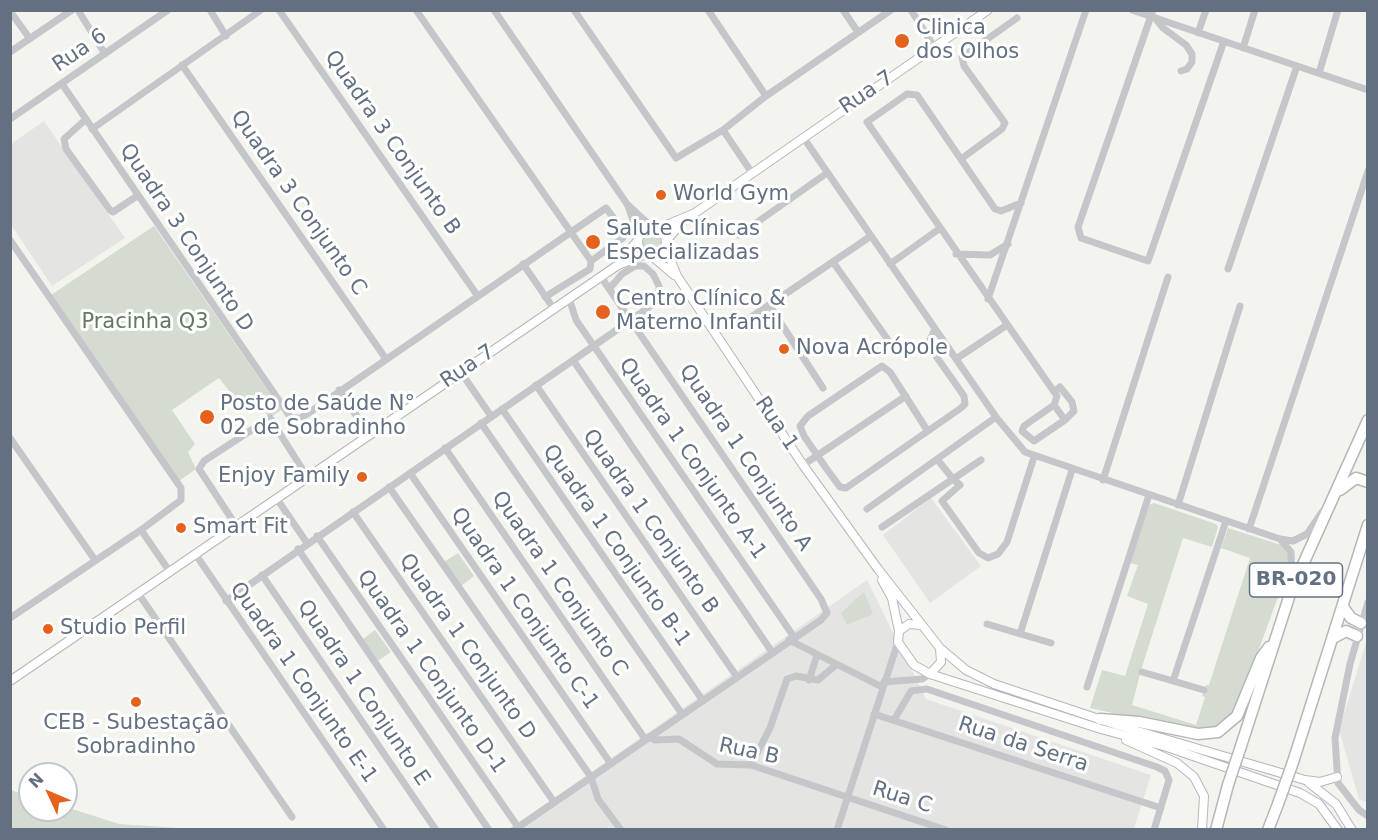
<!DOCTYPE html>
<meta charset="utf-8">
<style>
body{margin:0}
#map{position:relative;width:1378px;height:840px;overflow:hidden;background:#f4f4ef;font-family:"DejaVu Sans",sans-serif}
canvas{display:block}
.frame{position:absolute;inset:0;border:12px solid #627081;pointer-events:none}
.north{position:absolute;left:18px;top:762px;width:60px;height:60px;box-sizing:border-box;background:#fff;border:2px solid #c0c6cd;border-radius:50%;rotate:314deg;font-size:16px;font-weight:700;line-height:24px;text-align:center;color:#627081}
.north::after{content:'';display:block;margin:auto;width:21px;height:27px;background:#e5621e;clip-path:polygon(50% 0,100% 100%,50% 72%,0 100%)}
</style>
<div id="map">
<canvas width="1378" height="840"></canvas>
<div class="frame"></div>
<div class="north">N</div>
</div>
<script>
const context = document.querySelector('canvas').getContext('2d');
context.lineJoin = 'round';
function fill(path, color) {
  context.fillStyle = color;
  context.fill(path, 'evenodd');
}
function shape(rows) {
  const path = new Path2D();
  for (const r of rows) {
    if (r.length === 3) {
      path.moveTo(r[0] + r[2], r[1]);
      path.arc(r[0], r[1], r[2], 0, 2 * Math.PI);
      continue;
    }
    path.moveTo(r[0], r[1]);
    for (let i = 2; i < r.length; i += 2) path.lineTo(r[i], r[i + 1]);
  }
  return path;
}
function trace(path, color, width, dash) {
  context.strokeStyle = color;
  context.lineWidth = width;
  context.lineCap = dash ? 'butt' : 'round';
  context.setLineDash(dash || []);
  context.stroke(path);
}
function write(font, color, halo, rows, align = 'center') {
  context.font = font + ' "DejaVu Sans",sans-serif';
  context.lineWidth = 6;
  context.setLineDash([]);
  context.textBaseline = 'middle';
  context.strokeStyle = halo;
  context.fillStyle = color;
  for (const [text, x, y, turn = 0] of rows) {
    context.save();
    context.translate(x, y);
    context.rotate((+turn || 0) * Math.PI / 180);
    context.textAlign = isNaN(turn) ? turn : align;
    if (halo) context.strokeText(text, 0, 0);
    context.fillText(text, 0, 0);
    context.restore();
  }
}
fill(shape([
 [44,121,125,238,52,286,11,225,11,144],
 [931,498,981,566,930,603,883,535],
 [867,580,926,699,1151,775,1134,829,508,830],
 [1367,639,1367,802,1359,799,1339,730]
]), '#e4e5e3');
fill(shape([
 [154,226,281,410,270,418,259,406,242,407,219,378,172,410,195,444,188,452,196,469,179,481,51,295],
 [652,242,11],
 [1154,503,1216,524,1218,527,1212,547,1183,538,1142,667,1132,705,1196,725,1205,697,1202,696,1206,685,1209,685,1250,558,1221,548,1228,528,1281,545,1289,555,1289,567,1237,709,1218,729,1194,731,1090,708,1102,670,1125,676,1148,604,1127,596,1138,565,1130,563,1149,505],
 [458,553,474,576,461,586,444,562],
 [864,592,873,614,847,625,841,613],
 [375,630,391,652,378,661,363,639],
 [10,790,30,796,30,810,66,810,66,807,119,824,193,829,11,829]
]), '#d4dbd1');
const major = shape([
 [652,242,14],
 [657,229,695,213,988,10],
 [666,241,685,219],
 [665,246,677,276,803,465,878,569,922,625],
 [652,256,674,275],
 [620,262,638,240],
 [882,580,892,598,899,631],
 [909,624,922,625,940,648,941,662,930,674,914,665,898,642,899,631,909,624],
 [940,648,966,670,994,684,1117,725,1305,780,1320,782,1337,777],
 [930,674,1101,729,1167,747,1300,793,1319,804,1338,830],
 [10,681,618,265,646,254],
 [1126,740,1177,763,1194,777,1204,796,1202,830],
 [1308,782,1336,804,1352,830]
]);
const highway = shape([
 [1340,490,1356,478,1368,482],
 [1343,607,1351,618,1361,623],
 [1333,638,1346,631,1357,636],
 [1100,719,1139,722,1198,734,1218,732,1237,716,1261,658,1269,647],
 [1241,746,1291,591,1368,420],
 [1293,762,1368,525],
 [1216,830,1228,785],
 [1268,830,1278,804]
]);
trace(major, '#b4b7bc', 10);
trace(highway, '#b4b6ba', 13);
trace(shape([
 [78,10,105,54],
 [210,10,226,36],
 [279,10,477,295],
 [416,10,591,261,590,269,545,297],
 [494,10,627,204,653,228],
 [574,10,676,158,723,130,766,96,891,10],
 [708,10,766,96],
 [843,10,858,32],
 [911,10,935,48],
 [1132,10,1368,90],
 [1153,10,1078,227,1081,238,1148,261,1224,41],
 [10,11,30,39],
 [1156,19,1163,28,1186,45,1192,54,1192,62,1187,69,1181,71],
 [1198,33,1206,10],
 [1243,48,1255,10],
 [10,52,72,10],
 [182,65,386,359],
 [1319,73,1338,10],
 [62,84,291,418,301,418,313,410,606,208,619,225,623,238,591,261],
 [10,119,168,10],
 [85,120,64,139,66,149,110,210,113,212,137,196],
 [92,129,261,10],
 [723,130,752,173],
 [803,137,996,417,1025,452,1280,539,1293,541,1307,534,1322,512],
 [961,159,1002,129,1005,123,964,66,962,57,1017,18],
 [1021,203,1001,211,995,209,917,95,907,94,867,122,1057,396,1054,405,1024,426,1022,431,1034,441,1065,420],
 [628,206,639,237],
 [739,235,827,173],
 [10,240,181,488,181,500,141,530,170,572],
 [956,254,990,255,1008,244],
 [833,262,893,347],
 [523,264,554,309],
 [890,264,939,229],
 [1228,269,1297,66],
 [569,298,576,320,794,637],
 [988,299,1086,10],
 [769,305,823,388],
 [738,326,871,236],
 [956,359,1007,325],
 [573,360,772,652],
 [460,371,491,416],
 [536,385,737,677],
 [339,390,369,434],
 [1054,392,1060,387,1072,402,1074,411,1065,420,1054,405],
 [502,409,703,701],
 [481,423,682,714],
 [927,430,890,372,882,366,808,416,800,426,804,436,826,468,840,487,846,488,961,408,965,404,964,396,931,349,930,340,935,329],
 [10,438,95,560],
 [445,448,645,739],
 [981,460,953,479,960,485,942,501,979,553,988,558,998,554,1007,542,1034,457],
 [803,465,906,396],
 [410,473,611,764],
 [1103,480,1168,277],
 [389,487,591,777,598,799,621,830],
 [277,499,307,543],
 [1178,505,1240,306],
 [867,509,996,417],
 [353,512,554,802],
 [237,527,199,469,204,461,270,418,308,478],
 [882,527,953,479,937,459],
 [1249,529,1368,171],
 [317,536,518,827],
 [1280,539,1291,552,1292,583],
 [298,549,489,830],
 [196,555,384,830],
 [262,575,436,830],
 [138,593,292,817],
 [226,601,631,320,656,302,659,295,659,286,653,274,644,266,635,266,622,274,609,289],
 [1368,602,1350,664,1335,738,1338,783,1359,810,1368,816],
 [10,618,141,530],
 [987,624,1051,643],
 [1020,634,1072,470],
 [789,640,882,687],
 [1142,672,1204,690],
 [809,680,817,655],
 [1173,681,1226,521],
 [884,682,922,679,930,674],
 [1087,687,1149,495],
 [874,714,1161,808],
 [894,720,911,691,927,689,1157,767,1165,771,1169,780,1154,830],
 [649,737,655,740,679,739,717,764,751,765,946,830],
 [751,765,770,728,787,679,796,676,818,680,836,665],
 [514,830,821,620,827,613,821,599,601,277],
 [837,830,898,642]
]), '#c4c6ca', 7);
trace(major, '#fff', 8);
trace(highway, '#fff', 10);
const highwayBridge = shape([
 [1228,785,1241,746],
 [1278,804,1293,762]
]);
trace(highwayBridge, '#b4b6ba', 13, []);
trace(highwayBridge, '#fff', 10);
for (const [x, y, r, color] of [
 [902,41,8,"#e5621e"],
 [661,195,6,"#e5621e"],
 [593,242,8,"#e5621e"],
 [603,312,8,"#e5621e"],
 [784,349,6,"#e5621e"],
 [207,417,8,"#e5621e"],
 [362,477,6,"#e5621e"],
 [181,528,6,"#e5621e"],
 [48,629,6,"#e5621e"],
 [136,702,6,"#e5621e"]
]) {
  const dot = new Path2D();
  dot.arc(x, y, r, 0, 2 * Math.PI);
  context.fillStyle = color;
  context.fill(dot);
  trace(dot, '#fff', 2);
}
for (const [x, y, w] of [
 [1296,580,93]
]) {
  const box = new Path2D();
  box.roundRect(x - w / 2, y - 17, w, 34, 4.5);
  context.fillStyle = '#fff';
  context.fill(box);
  trace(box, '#627081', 1.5);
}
write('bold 20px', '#627081', null, [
 ["BR-020",1296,580]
]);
write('21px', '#627081', '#fff', [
 ["Clinica",916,29],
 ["dos Olhos",916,53],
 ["World Gym",673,195],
 ["Salute Clínicas",606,230],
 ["Especializadas",606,254],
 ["Centro Clínico &",616,300],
 ["Materno Infantil",616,324],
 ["Nova Acrópole",796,349],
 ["Posto de Saúde N°",220,405],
 ["02 de Sobradinho",220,429],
 ["Enjoy Family",350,477,"right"],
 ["Smart Fit",193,528],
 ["Studio Perfil",60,629],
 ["CEB - Subestação",136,724,"center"],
 ["Sobradinho",136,748,"center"]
], 'left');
write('21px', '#627081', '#fff', [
 ["Rua 6",80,51,-34],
 ["Rua 7",867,93,-34],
 ["Quadra 3 Conjunto B",392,143,55],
 ["Quadra 3 Conjunto C",298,203,55],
 ["Quadra 3 Conjunto D",186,238,56],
 ["Rua 7",468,367,-34],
 ["Rua 1",776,424,56],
 ["Quadra 1 Conjunto A",745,458,56],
 ["Quadra 1 Conjunto A-1",692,459,55],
 ["Quadra 1 Conjunto B",650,522,55],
 ["Quadra 1 Conjunto B-1",616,546,55],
 ["Quadra 1 Conjunto C",559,584,55],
 ["Quadra 1 Conjunto C-1",524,609,55],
 ["Quadra 1 Conjunto D",467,647,55],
 ["Quadra 1 Conjunto D-1",431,672,55],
 ["Quadra 1 Conjunto E-1",303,683,55],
 ["Quadra 1 Conjunto E",363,693,56],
 ["Rua da Serra",1023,745,18],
 ["Rua B",749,752,12],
 ["Rua C",902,798,18]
]);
write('21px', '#637861', '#fff', [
 ["Pracinha Q3",145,323]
]);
</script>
